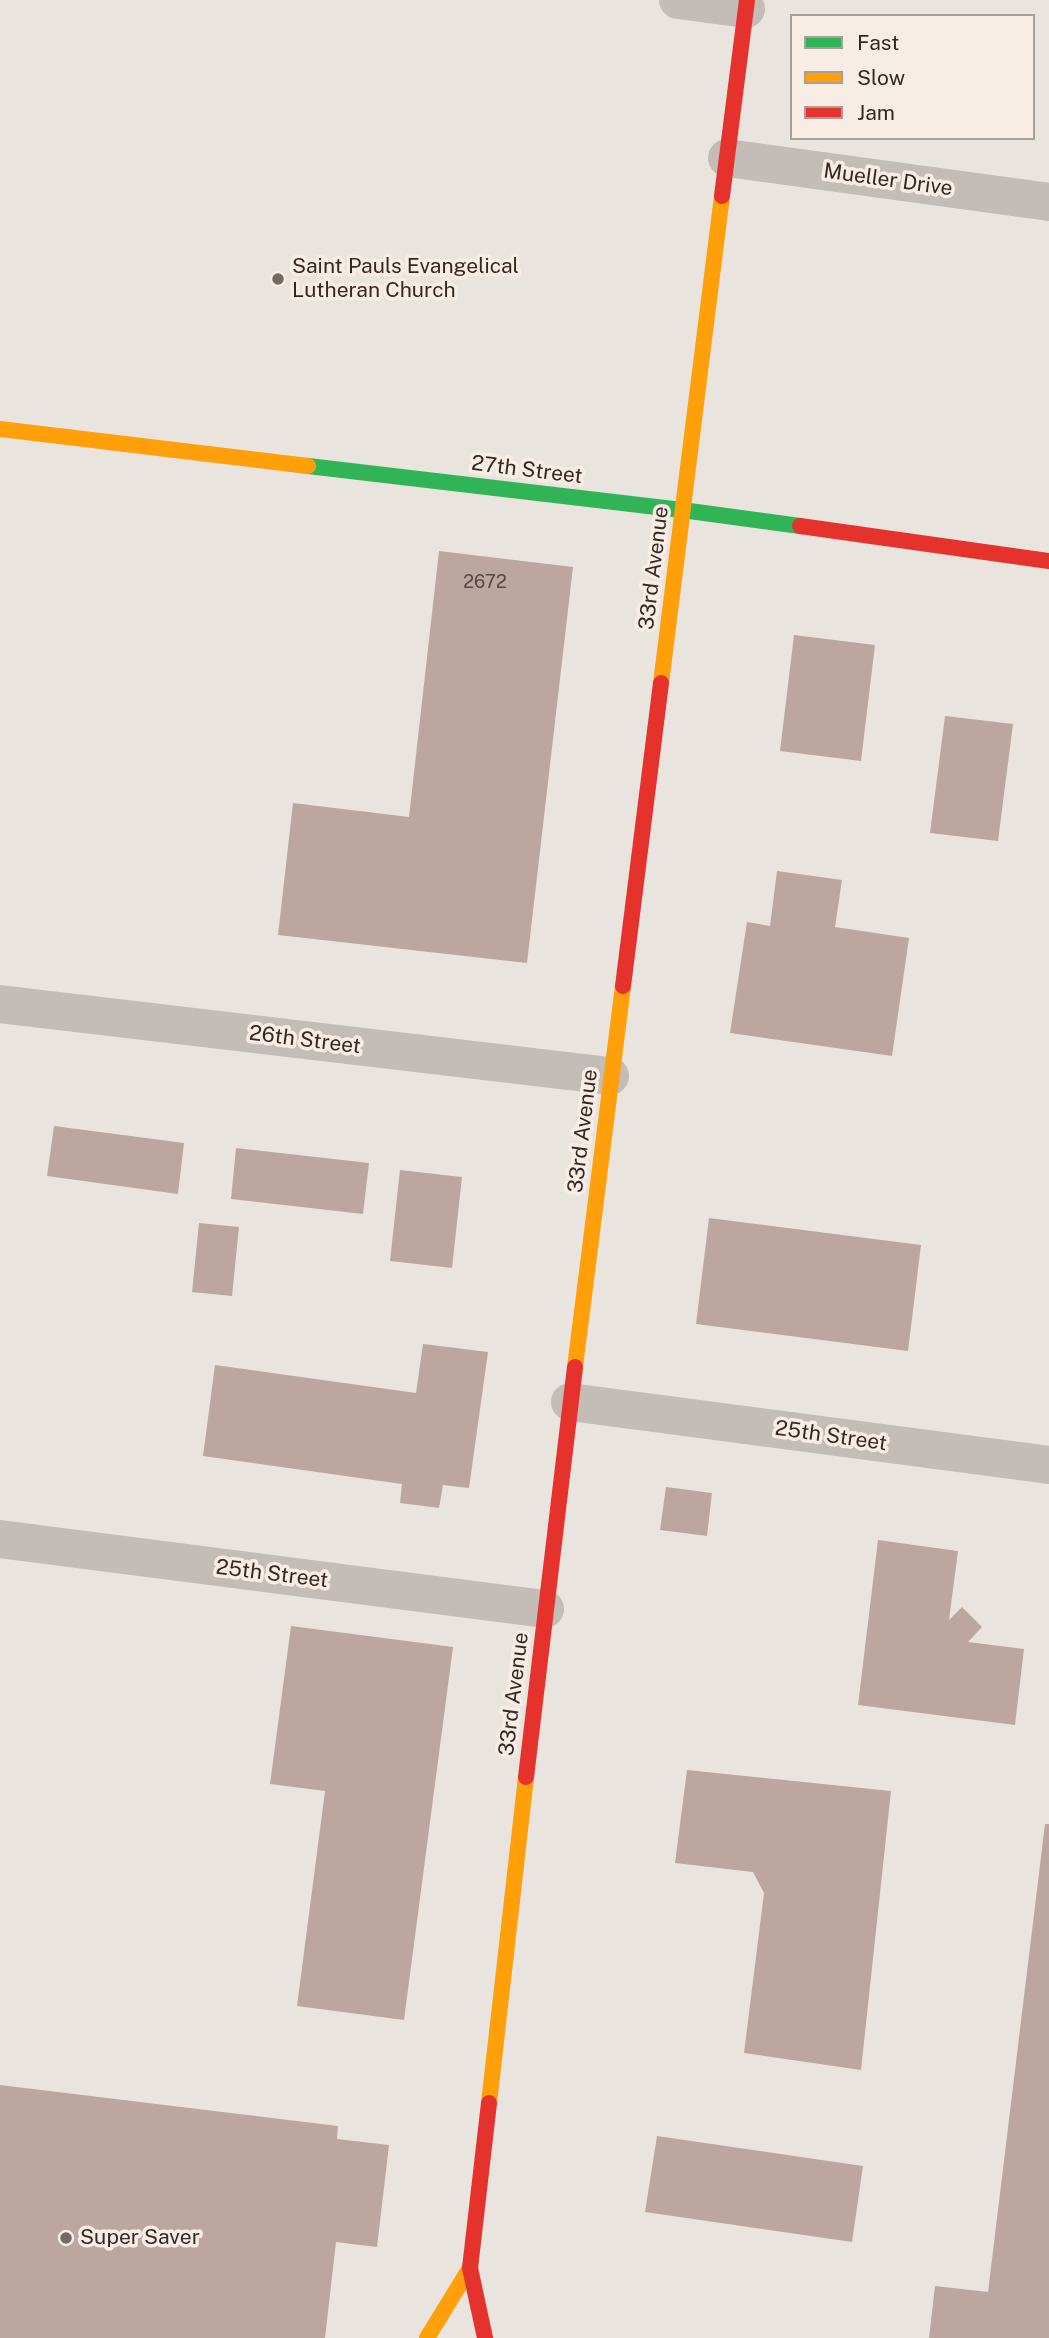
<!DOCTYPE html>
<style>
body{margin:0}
#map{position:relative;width:1049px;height:2338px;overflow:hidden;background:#eae4de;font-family:"Public Sans",sans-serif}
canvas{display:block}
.legend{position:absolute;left:790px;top:14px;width:245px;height:126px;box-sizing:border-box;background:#f8ede4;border:2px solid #a99f98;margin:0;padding:9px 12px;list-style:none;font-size:21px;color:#332926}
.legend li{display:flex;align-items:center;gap:14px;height:35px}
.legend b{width:35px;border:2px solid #a99f98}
</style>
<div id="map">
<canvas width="1049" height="2338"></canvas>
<ul class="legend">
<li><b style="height:9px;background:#30b455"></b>Fast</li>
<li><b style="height:9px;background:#ff9f0a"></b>Slow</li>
<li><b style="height:9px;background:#e5322d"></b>Jam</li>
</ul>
</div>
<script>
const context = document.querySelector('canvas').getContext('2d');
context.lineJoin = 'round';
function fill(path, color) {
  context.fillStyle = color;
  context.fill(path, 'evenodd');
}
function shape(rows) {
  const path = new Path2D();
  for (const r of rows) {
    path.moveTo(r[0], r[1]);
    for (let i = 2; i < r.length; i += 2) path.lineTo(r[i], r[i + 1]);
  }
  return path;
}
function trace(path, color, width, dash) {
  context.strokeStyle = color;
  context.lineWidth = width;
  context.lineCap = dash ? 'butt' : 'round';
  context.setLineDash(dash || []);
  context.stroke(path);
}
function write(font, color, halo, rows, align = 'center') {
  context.font = font + ' "Public Sans",sans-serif';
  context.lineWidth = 7;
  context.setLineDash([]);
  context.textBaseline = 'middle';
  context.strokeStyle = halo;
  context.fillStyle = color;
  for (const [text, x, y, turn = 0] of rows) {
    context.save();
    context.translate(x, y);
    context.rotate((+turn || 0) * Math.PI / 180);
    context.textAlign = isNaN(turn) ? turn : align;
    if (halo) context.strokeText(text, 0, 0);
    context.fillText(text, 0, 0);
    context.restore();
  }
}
fill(shape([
 [439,551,573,567,527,963,278,935,293,803,409,817],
 [794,635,875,645,861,761,780,751],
 [945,716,1013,724,998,841,930,833],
 [777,871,842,880,835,927,909,938,892,1056,730,1033,747,922,770,926],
 [54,1126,184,1143,178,1194,47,1176],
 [236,1148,369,1163,363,1214,231,1199],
 [400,1170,462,1177,452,1268,390,1261],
 [709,1218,921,1245,908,1351,696,1324],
 [199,1223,239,1227,232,1296,192,1292],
 [423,1344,488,1352,469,1488,443,1485,439,1508,400,1503,402,1484,203,1456,215,1365,416,1393],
 [666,1487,712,1493,707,1536,660,1530],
 [878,1540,958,1551,949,1620,962,1607,982,1627,968,1642,1024,1649,1015,1725,858,1705],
 [291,1626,453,1647,404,2020,297,2006,325,1791,270,1784],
 [687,1770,891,1791,861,2070,744,2053,764,1893,753,1872,675,1863],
 [1045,1824,1049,1824,1049,2338,929,2338,935,2286,988,2292],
 [0,2085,338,2126,337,2139,389,2145,377,2247,336,2242,325,2338,0,2338],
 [657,2136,863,2166,852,2242,645,2212]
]), '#bda6a0');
trace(shape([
 [678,0,746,9],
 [727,158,1049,202],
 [0,1004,610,1076],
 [570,1402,1049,1465],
 [0,1539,545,1609]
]), '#c3bcb7', 38);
trace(shape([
 [308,466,682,510,800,526]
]), '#30b455', 16);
trace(shape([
 [0,429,308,466],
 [661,683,722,196],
 [575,1367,623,986],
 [489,2103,526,1777],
 [427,2338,470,2268]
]), '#ff9f0a', 16);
trace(shape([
 [722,196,747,0],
 [800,526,1049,561],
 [623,986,661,683],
 [526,1777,575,1367],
 [485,2338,470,2268,489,2103]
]), '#e5322d', 16);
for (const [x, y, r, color] of [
 [278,279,7,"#736a66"],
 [66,2238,7,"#736a66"]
]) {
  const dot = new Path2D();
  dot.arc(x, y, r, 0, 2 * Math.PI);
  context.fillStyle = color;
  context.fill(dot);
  trace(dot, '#f8ede4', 2.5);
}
write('18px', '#564844', null, [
 ["2672",485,582]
]);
write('21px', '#332926', '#f8ede4', [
 ["Mueller Drive",888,180,8],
 ["27th Street",527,470,7],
 ["33rd Avenue",654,568,-83],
 ["26th Street",305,1040,7],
 ["33rd Avenue",583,1131,-83],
 ["25th Street",831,1436,8],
 ["25th Street",272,1574,7],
 ["33rd Avenue",514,1694,-83]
]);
write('21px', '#332926', '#f8ede4', [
 ["Saint Pauls Evangelical",292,267],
 ["Lutheran Church",292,291],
 ["Super Saver",80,2238]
], 'left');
</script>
